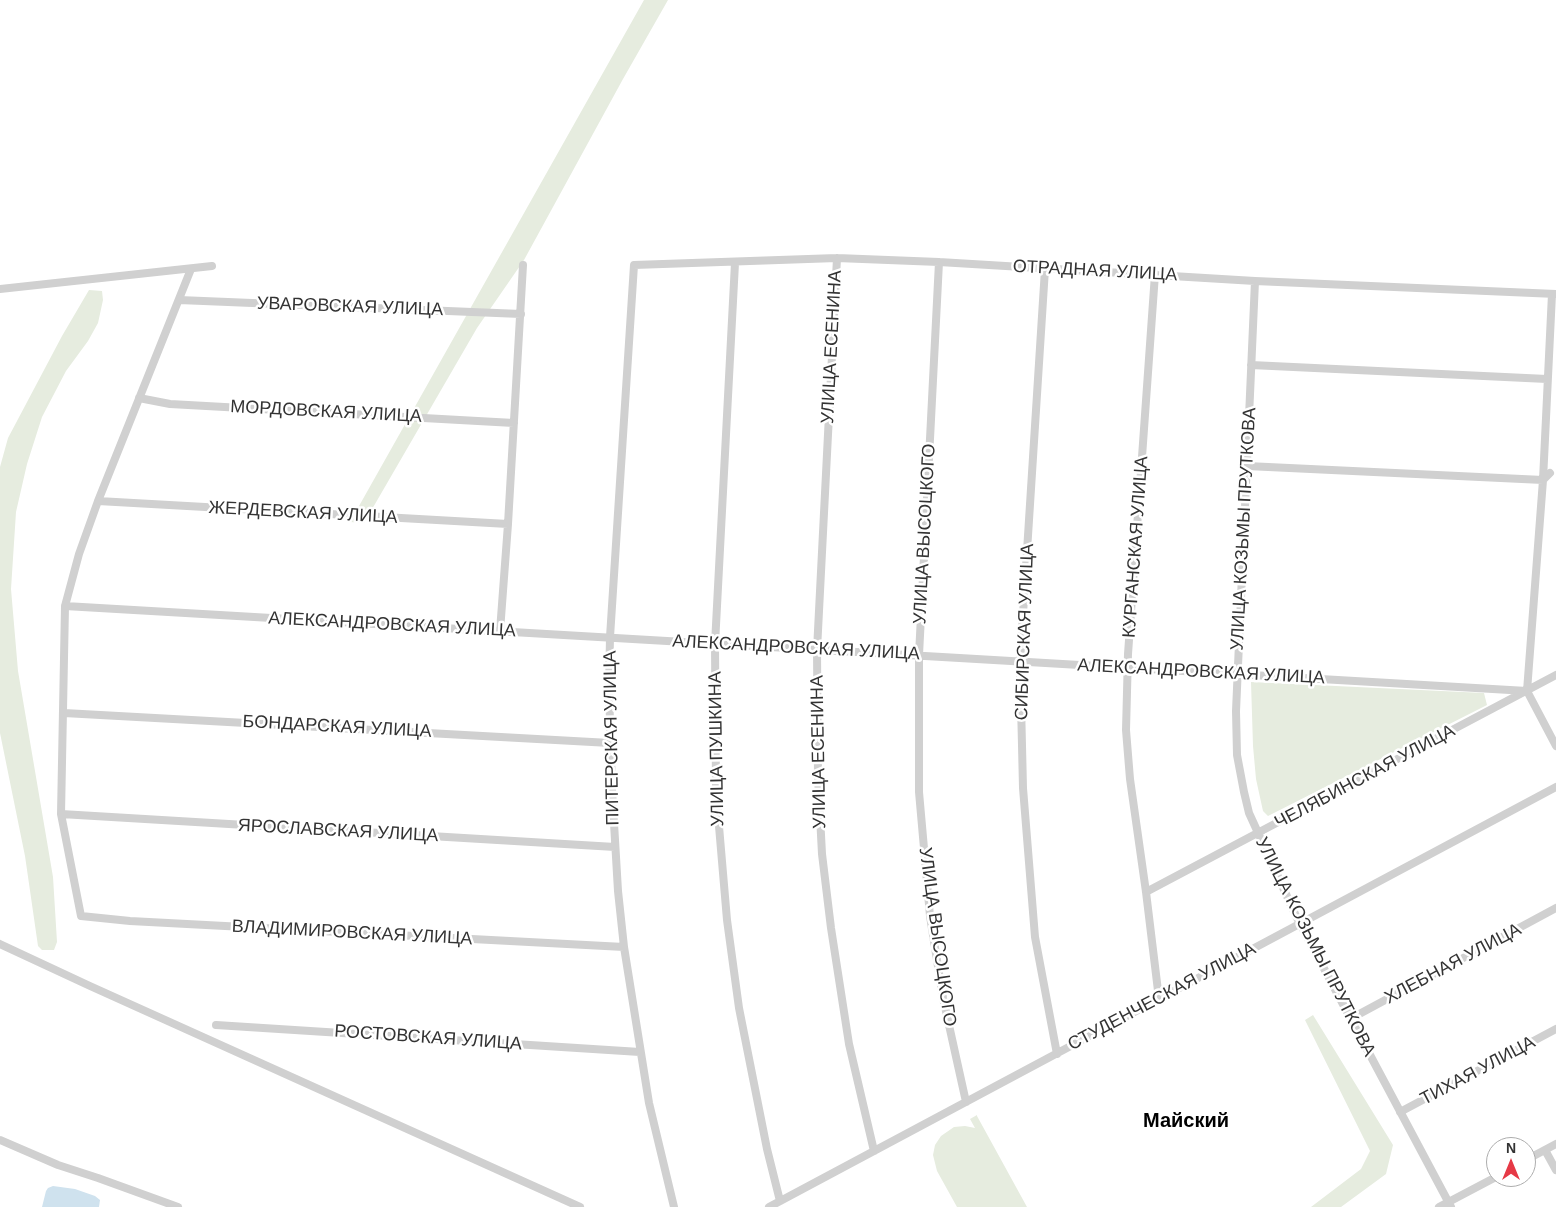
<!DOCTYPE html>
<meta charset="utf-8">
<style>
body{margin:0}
#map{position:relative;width:1556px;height:1207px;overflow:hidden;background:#fff;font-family:Helvetica,sans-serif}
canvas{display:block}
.north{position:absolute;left:1486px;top:1137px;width:50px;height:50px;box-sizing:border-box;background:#fff;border:1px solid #adadad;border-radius:50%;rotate:0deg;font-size:14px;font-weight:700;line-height:20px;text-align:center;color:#333}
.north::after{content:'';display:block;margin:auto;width:18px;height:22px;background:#e63946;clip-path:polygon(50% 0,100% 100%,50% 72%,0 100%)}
</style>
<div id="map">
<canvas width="1556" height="1207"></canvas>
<div class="north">N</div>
</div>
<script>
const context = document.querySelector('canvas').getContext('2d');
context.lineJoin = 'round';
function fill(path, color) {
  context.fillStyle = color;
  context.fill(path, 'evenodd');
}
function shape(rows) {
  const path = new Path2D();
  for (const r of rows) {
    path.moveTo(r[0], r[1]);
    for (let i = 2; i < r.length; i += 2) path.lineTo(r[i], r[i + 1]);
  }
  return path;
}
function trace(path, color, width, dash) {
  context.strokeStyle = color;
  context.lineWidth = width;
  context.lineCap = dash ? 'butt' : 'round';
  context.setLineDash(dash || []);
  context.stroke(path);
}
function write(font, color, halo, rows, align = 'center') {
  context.font = font + ' Helvetica,sans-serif';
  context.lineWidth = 5;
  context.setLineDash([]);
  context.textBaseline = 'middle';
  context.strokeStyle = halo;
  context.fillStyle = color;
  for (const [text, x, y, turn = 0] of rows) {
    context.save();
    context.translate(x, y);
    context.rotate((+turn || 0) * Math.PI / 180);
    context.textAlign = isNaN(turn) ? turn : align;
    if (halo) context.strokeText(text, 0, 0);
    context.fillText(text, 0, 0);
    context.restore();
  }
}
fill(shape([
 [644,0,668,0,623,79,524,260,477,328,364,523,350,522],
 [89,290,102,291,103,300,98,323,88,341,66,371,42,417,27,464,16,512,11,589,18,671,53,877,57,942,54,950,42,950,38,946,25,856,0,733,0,467,8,438,62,336],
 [1251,682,1484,693,1487,705,1268,816,1263,811,1256,779,1253,746],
 [1313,1015,1393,1145,1386,1174,1341,1207,1311,1207,1361,1169,1370,1151,1305,1020],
 [977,1115,977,1116,1027,1207,957,1207,937,1171,933,1155,935,1145,941,1136,954,1127,965,1126,975,1128,970,1119]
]), '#e6ecdf');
fill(shape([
 [53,1186,75,1189,95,1196,100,1200,99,1207,42,1207,46,1191,48,1188]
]), '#cfe2ee');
trace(shape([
 [837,258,817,650,818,778,822,854,831,928,849,1044,874,1151],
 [939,262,919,655,919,792,930,916,943,998,966,1102],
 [735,263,715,644,716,791,727,920,739,1008,767,1149,780,1201],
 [191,269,98,501,79,554,65,606,61,814,81,916,130,921,624,947],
 [1045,269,1020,661,1023,788,1035,937,1057,1054],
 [1155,274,1128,654,1126,730,1130,779,1146,892,1159,999],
 [1255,281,1236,711,1237,755,1244,792,1249,813,1296,916,1451,1207],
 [0,289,212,266],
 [1552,294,1543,480,1527,691,1556,746],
 [179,300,521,314],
 [1251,365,1547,379],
 [139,398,170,404,514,423],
 [1247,466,1543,480,1550,473],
 [98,501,508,524],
 [65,606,1527,691],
 [500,631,508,524,523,265],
 [64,713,610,743],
 [61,814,615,847],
 [1146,892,1556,675],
 [0,944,90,986,580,1207],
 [1350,1019,1556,908],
 [216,1025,640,1052],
 [1400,1112,1556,1029],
 [0,1140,58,1165,98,1178,178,1207],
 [1545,1150,1556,1170],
 [1526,1160,1556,1144],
 [674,1207,649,1103,624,947,618,891,612,789,609,688,610,637,634,265,837,258,939,262,1255,281,1556,294],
 [769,1207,1556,787],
 [1439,1207,1496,1177]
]), '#d0d0d0', 8);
write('18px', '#333', '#fff', [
 ["ОТРАДНАЯ УЛИЦА",1095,271,3],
 ["УВАРОВСКАЯ УЛИЦА",350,307,2],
 ["УЛИЦА ЕСЕНИНА",832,347,-87],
 ["МОРДОВСКАЯ УЛИЦА",326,412,3],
 ["ЖЕРДЕВСКАЯ УЛИЦА",303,513,3],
 ["УЛИЦА КОЗЬМЫ ПРУТКОВА",1244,529,-87],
 ["УЛИЦА ВЫСОЦКОГО",925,534,-87],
 ["КУРГАНСКАЯ УЛИЦА",1136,547,-86],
 ["АЛЕКСАНДРОВСКАЯ УЛИЦА",392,625,3],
 ["СИБИРСКАЯ УЛИЦА",1025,632,-88],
 ["АЛЕКСАНДРОВСКАЯ УЛИЦА",796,648,3],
 ["АЛЕКСАНДРОВСКАЯ УЛИЦА",1201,672,3],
 ["БОНДАРСКАЯ УЛИЦА",337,727,3],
 ["ПИТЕРСКАЯ УЛИЦА",612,738,-91],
 ["УЛИЦА ПУШКИНА",717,749,-91],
 ["УЛИЦА ЕСЕНИНА",819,752,-91],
 ["ЧЕЛЯБИНСКАЯ УЛИЦА",1365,777,-28],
 ["ЯРОСЛАВСКАЯ УЛИЦА",338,831,3],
 ["ВЛАДИМИРОВСКАЯ УЛИЦА",352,933,3],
 ["УЛИЦА ВЫСОЦКОГО",937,937,82],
 ["УЛИЦА КОЗЬМЫ ПРУТКОВА",1315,947,63],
 ["ХЛЕБНАЯ УЛИЦА",1453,964,-28],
 ["СТУДЕНЧЕСКАЯ УЛИЦА",1162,997,-28],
 ["РОСТОВСКАЯ УЛИЦА",428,1038,4],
 ["ТИХАЯ УЛИЦА",1478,1071,-28]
]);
write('bold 20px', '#000', '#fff', [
 ["Майский",1186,1121]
]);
</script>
